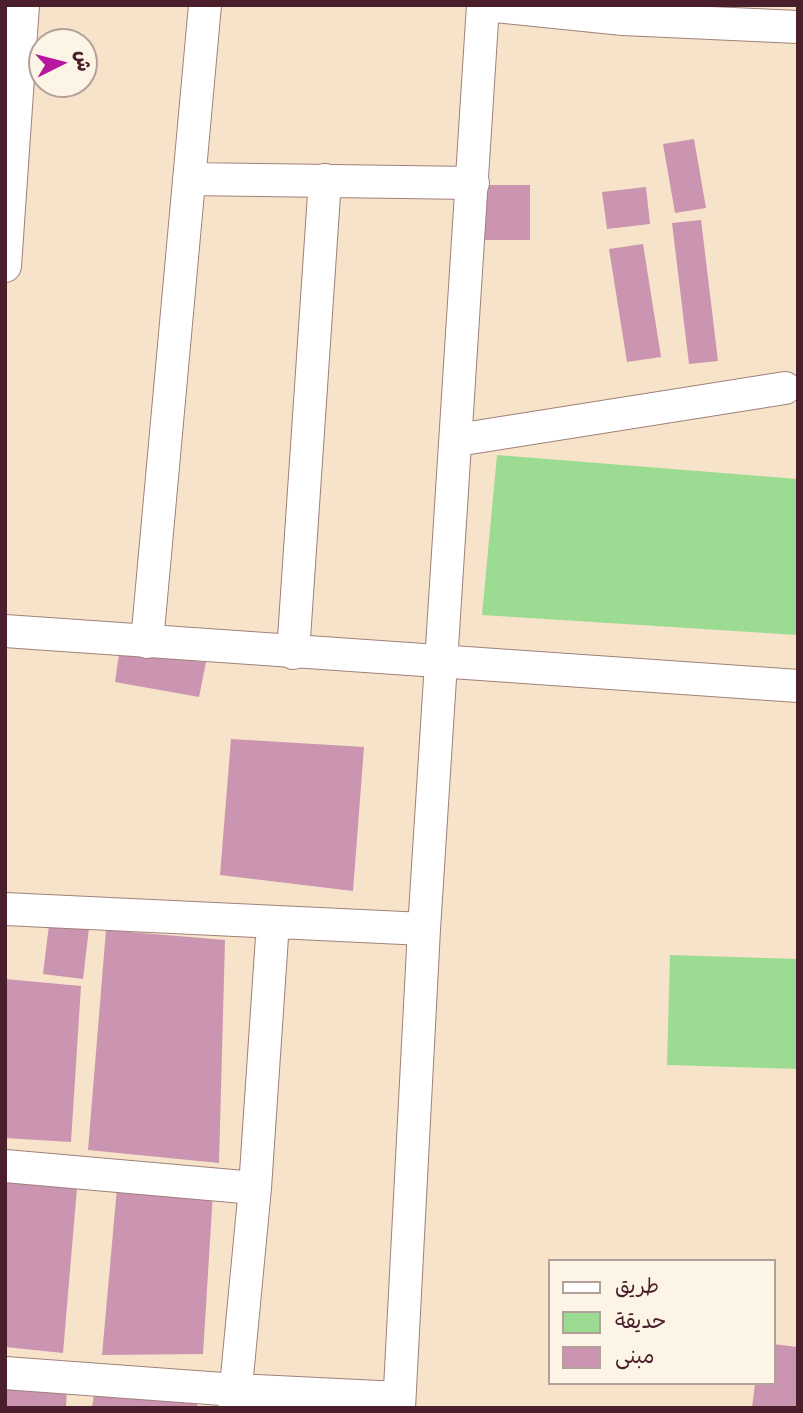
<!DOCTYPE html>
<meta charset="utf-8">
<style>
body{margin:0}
#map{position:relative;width:803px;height:1413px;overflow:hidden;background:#f7e3c9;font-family:"Balsamiq Sans","Playpen Sans Arabic",sans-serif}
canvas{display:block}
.frame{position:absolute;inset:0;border:7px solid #4a1f2b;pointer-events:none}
.legend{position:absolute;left:548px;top:1259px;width:228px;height:126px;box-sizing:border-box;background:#fcf5e5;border:2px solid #b59f9b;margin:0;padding:9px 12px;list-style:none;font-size:21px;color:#4a1f2b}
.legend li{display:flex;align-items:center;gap:14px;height:35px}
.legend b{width:35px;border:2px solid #b59f9b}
.north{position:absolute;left:28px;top:28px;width:70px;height:70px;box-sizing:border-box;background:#fcf5e5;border:2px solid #b59f9b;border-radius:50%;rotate:84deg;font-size:19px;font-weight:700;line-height:28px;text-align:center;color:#4a1f2b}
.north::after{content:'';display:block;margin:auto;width:24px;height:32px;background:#b5179e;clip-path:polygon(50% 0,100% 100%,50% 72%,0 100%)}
</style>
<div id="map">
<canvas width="803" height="1413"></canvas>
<div class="frame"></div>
<ul class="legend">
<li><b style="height:9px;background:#fff"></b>طريق</li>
<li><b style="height:19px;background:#9cdc92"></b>حديقة</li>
<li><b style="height:19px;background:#cb94b0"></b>مبنى</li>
</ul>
<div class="north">ش</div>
</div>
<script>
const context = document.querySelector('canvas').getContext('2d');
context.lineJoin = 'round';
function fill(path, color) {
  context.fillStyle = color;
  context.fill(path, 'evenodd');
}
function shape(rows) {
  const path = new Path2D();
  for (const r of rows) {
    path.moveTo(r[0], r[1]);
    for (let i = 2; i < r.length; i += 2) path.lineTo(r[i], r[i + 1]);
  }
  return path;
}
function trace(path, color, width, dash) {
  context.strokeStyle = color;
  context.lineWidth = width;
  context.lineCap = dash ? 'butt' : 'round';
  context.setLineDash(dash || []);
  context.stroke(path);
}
fill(shape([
 [497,455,798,479,798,635,482,615],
 [670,955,798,959,798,1069,667,1065]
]), '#9cdc92');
fill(shape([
 [694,139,706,208,675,213,663,144],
 [483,185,530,185,530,240,483,240],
 [646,187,650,224,607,229,602,192],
 [701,220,718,361,689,364,672,223],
 [643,244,661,357,627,362,609,249],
 [119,654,206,662,199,697,115,682],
 [231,739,364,747,353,891,220,875],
 [49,925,89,928,83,979,43,974],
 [106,930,225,940,219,1163,88,1150],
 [5,979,81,986,71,1142,5,1138],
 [5,1172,78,1176,63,1353,5,1347],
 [117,1188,213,1192,203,1354,102,1355],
 [773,1344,798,1347,798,1408,752,1408,755,1383,773,1383],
 [5,1381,67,1386,66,1408,5,1408],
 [95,1388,197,1389,197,1408,92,1408]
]), '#cb94b0');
const minor = shape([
 [486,5,623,19,798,27],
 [189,179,473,183],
 [5,266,23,5],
 [457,440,785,388],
 [5,631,798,686],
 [147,642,205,5],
 [293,653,325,180],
 [5,909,424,929],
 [5,1166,255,1188],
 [5,1373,236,1390,399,1398],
 [234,1408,255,1188,273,922],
 [399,1408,424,929,483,5]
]);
trace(minor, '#a0817a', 34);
trace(minor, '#fff', 32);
</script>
